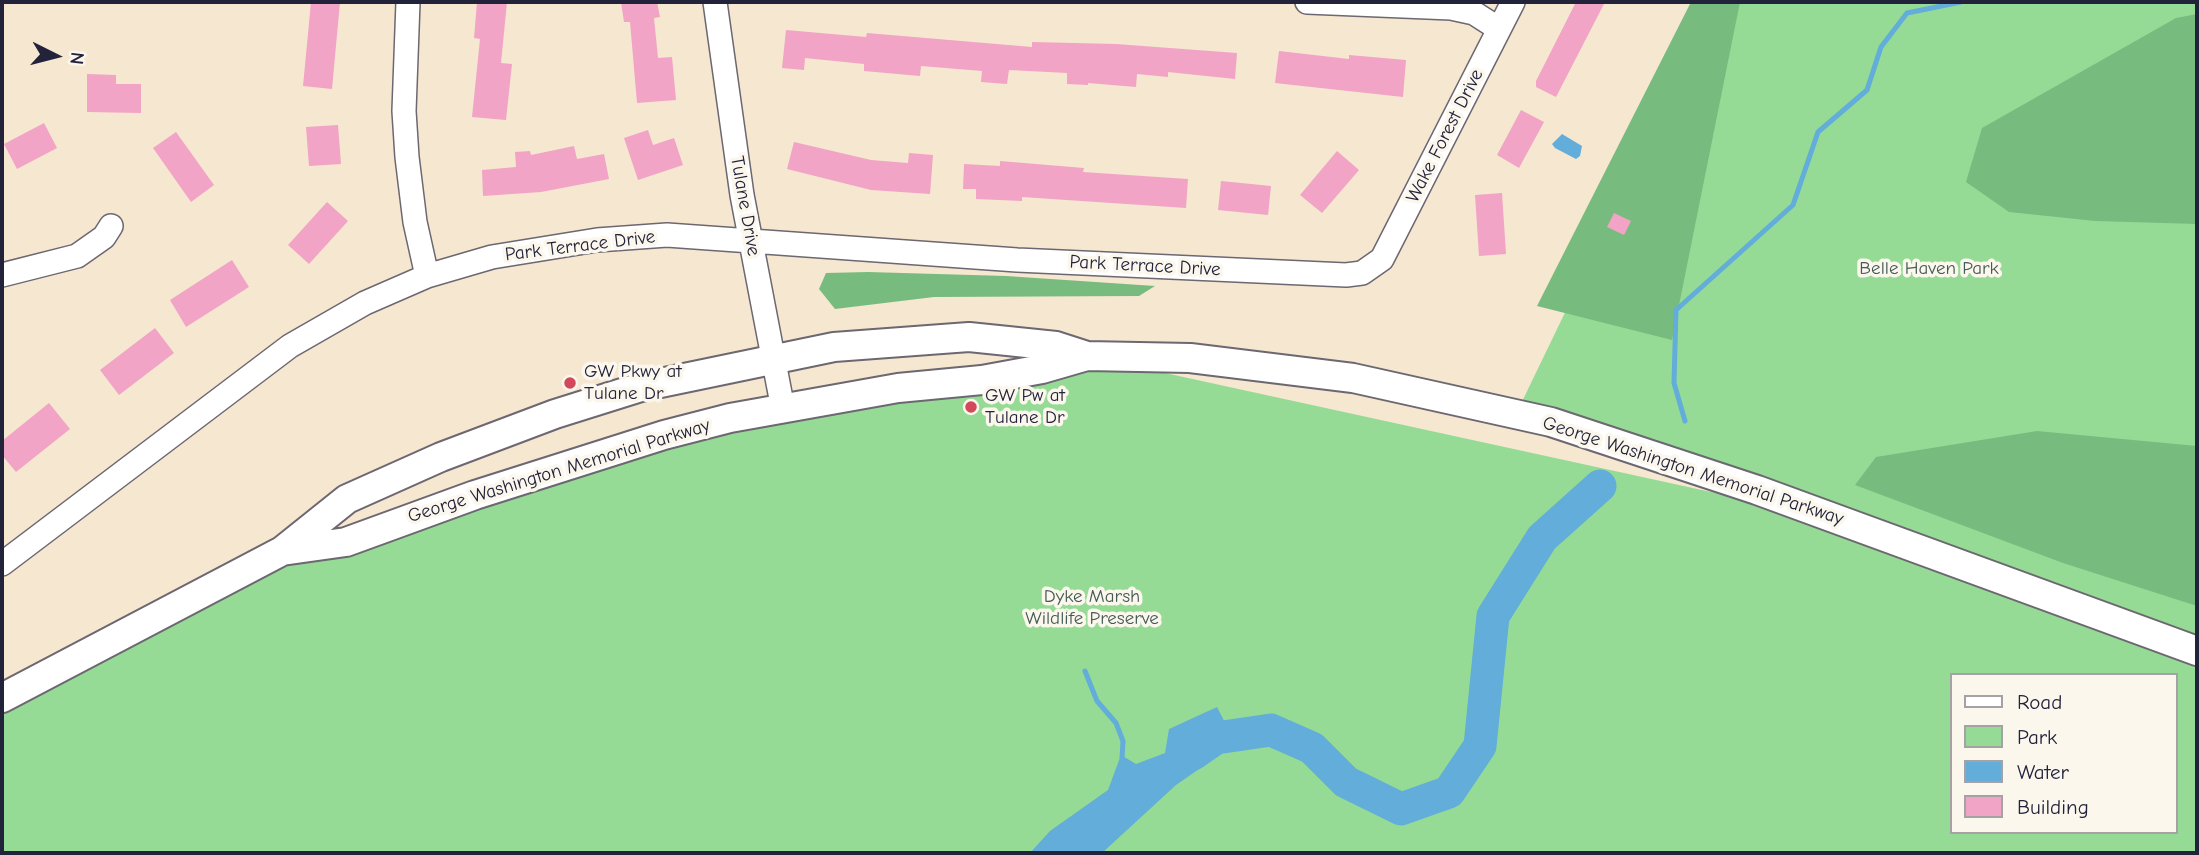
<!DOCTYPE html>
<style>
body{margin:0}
#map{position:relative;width:2199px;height:855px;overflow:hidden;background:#f6e7d1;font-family:"Comic Neue",sans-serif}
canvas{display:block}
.frame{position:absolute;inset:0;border:4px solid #22223b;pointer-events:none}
.legend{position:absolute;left:1950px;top:673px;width:228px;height:161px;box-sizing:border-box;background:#fbf7ec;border:2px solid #a4a2a5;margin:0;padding:9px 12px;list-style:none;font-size:21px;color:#22223b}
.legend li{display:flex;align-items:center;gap:14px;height:35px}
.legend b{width:35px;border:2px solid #a4a2a5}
.north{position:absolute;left:21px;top:21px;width:70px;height:70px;-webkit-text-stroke:5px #fbf7ec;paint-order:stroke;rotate:96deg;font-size:19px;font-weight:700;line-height:28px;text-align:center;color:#22223b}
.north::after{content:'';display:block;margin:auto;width:24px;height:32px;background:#22223b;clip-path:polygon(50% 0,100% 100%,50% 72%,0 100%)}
</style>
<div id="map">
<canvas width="2199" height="855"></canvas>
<div class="frame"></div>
<ul class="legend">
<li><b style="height:9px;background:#fff"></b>Road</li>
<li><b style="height:19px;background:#95db95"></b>Park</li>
<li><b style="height:19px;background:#62adda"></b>Water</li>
<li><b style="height:19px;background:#f1a4c5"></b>Building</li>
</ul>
<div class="north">N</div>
</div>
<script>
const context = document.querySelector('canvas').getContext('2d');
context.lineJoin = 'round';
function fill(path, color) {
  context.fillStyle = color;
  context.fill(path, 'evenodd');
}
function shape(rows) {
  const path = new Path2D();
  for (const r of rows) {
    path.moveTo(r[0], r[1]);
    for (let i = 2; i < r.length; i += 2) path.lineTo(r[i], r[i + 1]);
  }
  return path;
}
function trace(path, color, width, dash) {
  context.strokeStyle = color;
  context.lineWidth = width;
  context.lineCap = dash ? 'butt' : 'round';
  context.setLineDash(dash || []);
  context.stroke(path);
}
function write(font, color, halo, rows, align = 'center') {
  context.font = font + ' "Comic Neue",sans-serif';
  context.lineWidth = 7;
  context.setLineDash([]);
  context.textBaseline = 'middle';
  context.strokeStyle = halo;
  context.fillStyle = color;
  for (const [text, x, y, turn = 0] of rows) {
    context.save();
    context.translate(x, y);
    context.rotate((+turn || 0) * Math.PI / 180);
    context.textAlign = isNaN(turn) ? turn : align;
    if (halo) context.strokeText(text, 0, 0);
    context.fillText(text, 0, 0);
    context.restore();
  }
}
fill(shape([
 [1715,2,2197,2,2197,853,2,853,2,710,282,551,562,467,1087,356,1835,519,1516,414],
 [1952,675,2176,675,2176,832,1952,832]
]), '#95db95');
fill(shape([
 [1691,2,1740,2,1672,340,1537,306],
 [2197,14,2197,224,2095,221,2009,212,1966,182,1982,128,2176,18],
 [868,272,1006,276,1155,286,1139,296,934,297,835,309,819,289,826,273],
 [2037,431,2197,446,2197,606,2063,563,1855,485,1876,457]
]), '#78bb7e');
fill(shape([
 [1562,134,1582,146,1580,156,1576,159,1555,148,1552,144],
 [1217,707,1238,748,1225,751,1176,785,1102,853,1030,853,1050,831,1108,790,1121,755,1136,764,1165,753,1169,729]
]), '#62adda');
trace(shape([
 [1685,421,1674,383,1676,310,1793,205,1818,132,1867,90,1881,47,1907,13,1961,2],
 [1085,671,1097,701,1116,723,1123,741,1122,758]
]), '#62adda', 5);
trace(shape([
 [1193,754,1216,738,1271,730,1312,748,1346,782,1401,809,1449,792,1480,746,1493,616,1542,538,1600,486]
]), '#62adda', 33);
fill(shape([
 [311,2,340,2,332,89,303,86],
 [477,2,507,2,501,63,512,64,506,120,472,117,480,39,474,38],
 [621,2,657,2,660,17,654,18,658,58,672,57,676,100,637,103,630,22,624,22],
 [1576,2,1605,2,1556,97,1536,87,1536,81],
 [786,30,866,37,867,33,1032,47,1032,42,1116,44,1237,53,1235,79,1168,72,1168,77,1137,74,1136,87,1088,83,1088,85,1067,84,1067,73,1009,70,1007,84,981,82,982,71,921,66,920,76,864,71,864,64,805,58,804,70,782,68],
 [1279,51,1349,59,1349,55,1406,60,1403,97,1275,83],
 [87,74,116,75,116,84,141,84,141,113,87,112],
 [1521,110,1544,122,1519,168,1497,155],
 [44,123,57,148,17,169,4,144],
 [338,125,341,164,309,166,306,127],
 [648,130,653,145,674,138,683,165,638,180,624,138],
 [176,132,214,185,191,202,153,148],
 [794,142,871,160,908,163,909,153,933,155,930,194,871,190,787,169],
 [574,146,577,159,604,154,609,179,541,192,483,196,482,170,516,167,515,152,530,151,531,155],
 [1337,151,1359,170,1322,213,1300,195],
 [1000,161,1084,168,1083,172,1188,179,1186,208,1022,197,1022,201,976,199,976,189,963,189,964,164,1000,166],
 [1221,181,1271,186,1268,215,1218,210],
 [1502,193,1506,254,1479,256,1475,195],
 [327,202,348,221,309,264,288,245],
 [1614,213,1631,221,1624,235,1607,227],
 [232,260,249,287,186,327,170,300],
 [155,328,174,353,119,395,100,370],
 [49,403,70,429,16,472,2,455,2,441]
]), '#f1a4c5');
const minor = shape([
 [408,2,404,111,407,157,415,222,427,276],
 [715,2,742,195,783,409],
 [1307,2,1451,8,1474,13,1499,29],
 [2,275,77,256,104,237,111,226],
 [2,564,290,346,365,303,427,276,492,257,597,240,667,235,1017,260,1346,275,1362,273,1382,259,1513,2]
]);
const major = shape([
 [282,551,346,542,475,495,664,435,730,418,898,388,982,380,1042,369,1087,356],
 [2,698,282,551,347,499,441,457,555,414,641,387,834,347,969,337,1056,346,1087,356,1190,358,1353,378,1551,422,1757,490,2197,651]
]);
trace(minor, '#6c6770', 26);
trace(major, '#6c6770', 32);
trace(minor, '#fff', 23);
trace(major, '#fff', 28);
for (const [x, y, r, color] of [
 [570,383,7,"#d1495b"],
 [971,407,7,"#d1495b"]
]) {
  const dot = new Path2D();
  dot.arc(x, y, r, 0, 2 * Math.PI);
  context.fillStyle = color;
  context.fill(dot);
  trace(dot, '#fbf7ec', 2.5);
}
write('19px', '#22223b', '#fbf7ec', [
 ["Wake Forest Drive",1445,136,-63],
 ["Tulane Drive",745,206,80],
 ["Park Terrace Drive",580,246,-7],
 ["Park Terrace Drive",1145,266,3],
 ["George Washington Memorial Parkway",559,471,-17],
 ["George Washington Memorial Parkway",1693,471,18]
]);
write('19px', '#445a56', '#fbf7ec', [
 ["Belle Haven Park",1929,269],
 ["Dyke Marsh",1092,597],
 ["Wildlife Preserve",1092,619]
]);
write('19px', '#22223b', '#fbf7ec', [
 ["GW Pkwy at",584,372],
 ["Tulane Dr",584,394],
 ["GW Pw at",985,396],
 ["Tulane Dr",985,418]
], 'left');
</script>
